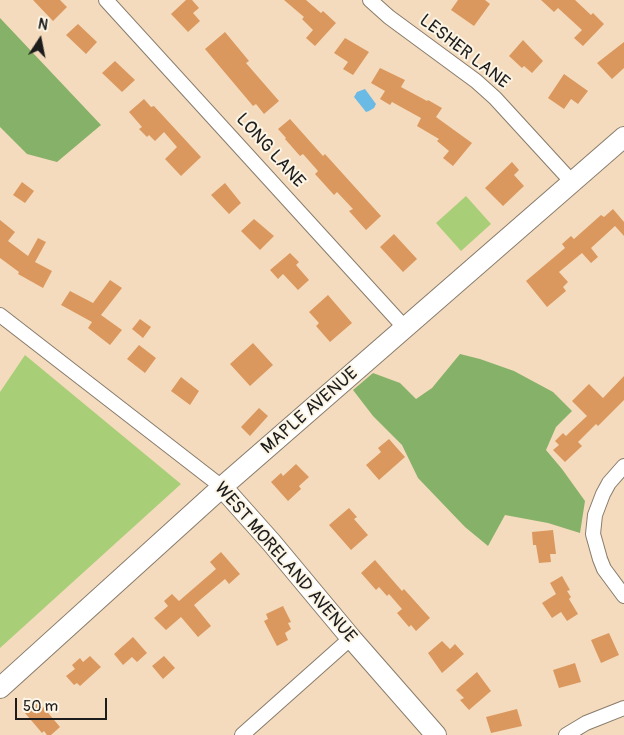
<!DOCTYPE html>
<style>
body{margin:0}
#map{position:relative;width:624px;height:735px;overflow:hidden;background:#f4dbbd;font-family:Pangolin,sans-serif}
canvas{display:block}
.north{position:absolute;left:15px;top:15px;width:50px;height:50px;-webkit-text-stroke:4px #fcf5e5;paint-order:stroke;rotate:11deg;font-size:14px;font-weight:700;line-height:20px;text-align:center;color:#1c1c1c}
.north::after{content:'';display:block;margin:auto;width:18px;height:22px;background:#1c1c1c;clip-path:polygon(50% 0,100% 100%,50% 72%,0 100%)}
.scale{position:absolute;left:15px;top:698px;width:92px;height:22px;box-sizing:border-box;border:2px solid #1c1c1c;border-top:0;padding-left:6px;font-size:15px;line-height:18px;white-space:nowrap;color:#1c1c1c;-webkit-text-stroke:4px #fcf5e5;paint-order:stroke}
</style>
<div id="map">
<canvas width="624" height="735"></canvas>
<div class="north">N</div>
<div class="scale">50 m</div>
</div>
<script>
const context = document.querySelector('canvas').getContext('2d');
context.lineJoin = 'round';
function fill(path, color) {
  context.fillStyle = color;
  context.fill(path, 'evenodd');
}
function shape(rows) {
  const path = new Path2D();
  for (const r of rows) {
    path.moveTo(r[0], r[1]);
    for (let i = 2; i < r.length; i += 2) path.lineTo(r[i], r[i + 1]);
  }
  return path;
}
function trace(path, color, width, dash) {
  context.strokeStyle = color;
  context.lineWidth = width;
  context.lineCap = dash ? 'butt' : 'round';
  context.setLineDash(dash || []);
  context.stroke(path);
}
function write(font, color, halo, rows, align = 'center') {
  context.font = font + ' Pangolin,sans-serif';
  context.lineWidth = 4;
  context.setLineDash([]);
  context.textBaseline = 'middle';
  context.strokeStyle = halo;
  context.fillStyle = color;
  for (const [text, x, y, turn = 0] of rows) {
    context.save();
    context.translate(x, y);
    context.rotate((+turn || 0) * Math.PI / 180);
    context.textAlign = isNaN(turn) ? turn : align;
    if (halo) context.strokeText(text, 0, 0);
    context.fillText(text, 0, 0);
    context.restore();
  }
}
fill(shape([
 [466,196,491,224,461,251,436,223],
 [25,355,181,484,0,648,0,392]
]), '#a9ce78');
fill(shape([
 [0,18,101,125,57,162,27,154,0,127],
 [460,354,480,359,514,371,553,392,572,411,556,427,546,450,562,469,585,501,580,533,548,523,505,515,488,546,465,527,418,478,402,445,373,416,353,390,373,373,400,383,416,399,432,388]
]), '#86b168');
fill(shape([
 [365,89,376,104,374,108,369,111,366,112,354,97,357,92]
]), '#69bbe5');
fill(shape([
 [33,0,60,0,67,7,53,21],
 [186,0,192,0,199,8,193,13,200,21,188,32,171,14],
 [284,0,306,0,321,13,323,11,336,23,315,46,306,38,313,30,302,19,304,17],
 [458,0,485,0,490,4,474,26,451,10],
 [541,0,575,0,591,15,593,13,604,24,583,46,574,38,582,30,558,8,554,12],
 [78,24,97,42,86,54,66,35],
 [225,32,249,61,246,63,279,101,264,114,256,104,253,106,205,49],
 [345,38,369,52,353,75,343,69,348,62,334,53],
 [523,40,543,61,532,73,524,66,522,68,509,56],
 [624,42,624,68,612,79,597,63],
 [115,61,135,80,122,92,102,73],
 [380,68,405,80,401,87,427,101,428,100,442,108,436,117,472,143,453,166,443,158,449,151,437,141,439,139,417,126,421,118,392,102,390,105,380,99,385,91,371,83],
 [564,74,588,91,578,104,571,99,564,109,548,98],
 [144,99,151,107,154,106,201,157,181,176,165,159,177,147,164,132,155,141,149,135,147,137,139,129,142,127,129,112],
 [290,119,323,156,325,154,381,216,366,230,349,211,353,209,337,192,334,195,315,174,318,171,303,154,300,156,285,139,286,138,278,129],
 [512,162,519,170,514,175,524,186,503,206,485,188],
 [22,182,34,191,25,203,13,195],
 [225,183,241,203,229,214,211,195],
 [613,209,624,222,624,236,615,226,591,248,598,257,591,263,582,253,559,272,568,282,563,287,566,291,547,307,526,281,565,248,562,244,571,236,574,239,601,215,604,217],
 [254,219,274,236,260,250,241,231],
 [0,220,15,232,8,241,28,256,38,238,46,242,35,262,52,271,43,288,18,274,19,272,0,258],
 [394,234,417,259,403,272,380,247],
 [290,253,299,262,296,265,309,280,298,290,283,274,278,279,270,270],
 [110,280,122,288,101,315,122,330,110,345,88,328,92,322,61,305,70,291,93,303],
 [328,295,352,323,330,342,316,326,319,323,309,312],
 [140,319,151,327,143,338,132,329],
 [253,343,273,365,250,386,230,364],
 [139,345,156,358,145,373,127,359],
 [624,376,624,400,598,426,596,424,578,442,582,446,565,462,553,450,559,445,555,441,563,433,566,436,570,432,587,416,572,401,589,384,603,398],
 [181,377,199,391,190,405,171,391],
 [259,408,268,416,250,436,241,427],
 [389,439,405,457,379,480,366,465,381,452,378,448],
 [296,464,309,477,299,486,301,489,288,501,271,482,281,473,283,476],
 [349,508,357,517,354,519,368,535,351,550,329,525],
 [553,530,556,554,550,554,551,562,539,563,536,545,533,545,532,532],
 [221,552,240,574,229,584,225,579,194,605,211,626,198,637,181,617,166,630,154,618,168,606,164,601,172,594,179,601,216,569,210,562],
 [375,560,402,591,404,589,430,618,416,631,411,625,409,627,397,613,402,609,389,594,387,596,379,587,376,590,361,573],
 [562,576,570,590,567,591,571,597,569,599,578,614,567,621,561,612,552,618,542,603,556,594,550,583],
 [283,606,291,622,288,623,291,629,285,633,288,640,277,646,264,621,268,619,266,614],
 [609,633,619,655,601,663,591,640],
 [133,637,147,653,137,662,132,657,123,665,114,654],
 [442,641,450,649,455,644,464,654,442,673,428,653],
 [90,656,101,667,80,686,77,683,74,685,66,676,75,669,72,665,80,658,83,662],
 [164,656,175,668,163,679,152,666],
 [575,663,581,682,559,688,553,670],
 [477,672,491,691,469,710,460,700,464,698,456,690],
 [39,702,60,727,51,735,47,735,44,731,42,733,25,713],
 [517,709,522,726,491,733,486,717]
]), '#db985e');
const street = shape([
 [106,0,405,328],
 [370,0,389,17,476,81,495,98,572,182],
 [0,315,222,487],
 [624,466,609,483,603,494,595,515,593,534,600,559,604,569,624,596],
 [242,735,351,638],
 [566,735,586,723,624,708]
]);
const secondary = shape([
 [222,487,271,542,351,638,436,735],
 [0,688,222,487,624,137]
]);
trace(street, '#887c6c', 16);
trace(secondary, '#887c6c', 22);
trace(street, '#fff', 14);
trace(secondary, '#fff', 20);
write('18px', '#1c1c1c', '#fcf5e5', [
 ["LESHER LANE",464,52,38],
 ["LONG LANE",270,151,48],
 ["MAPLE AVENUE",310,411,-41],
 ["WEST MORELAND AVENUE",285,563,49]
]);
</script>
